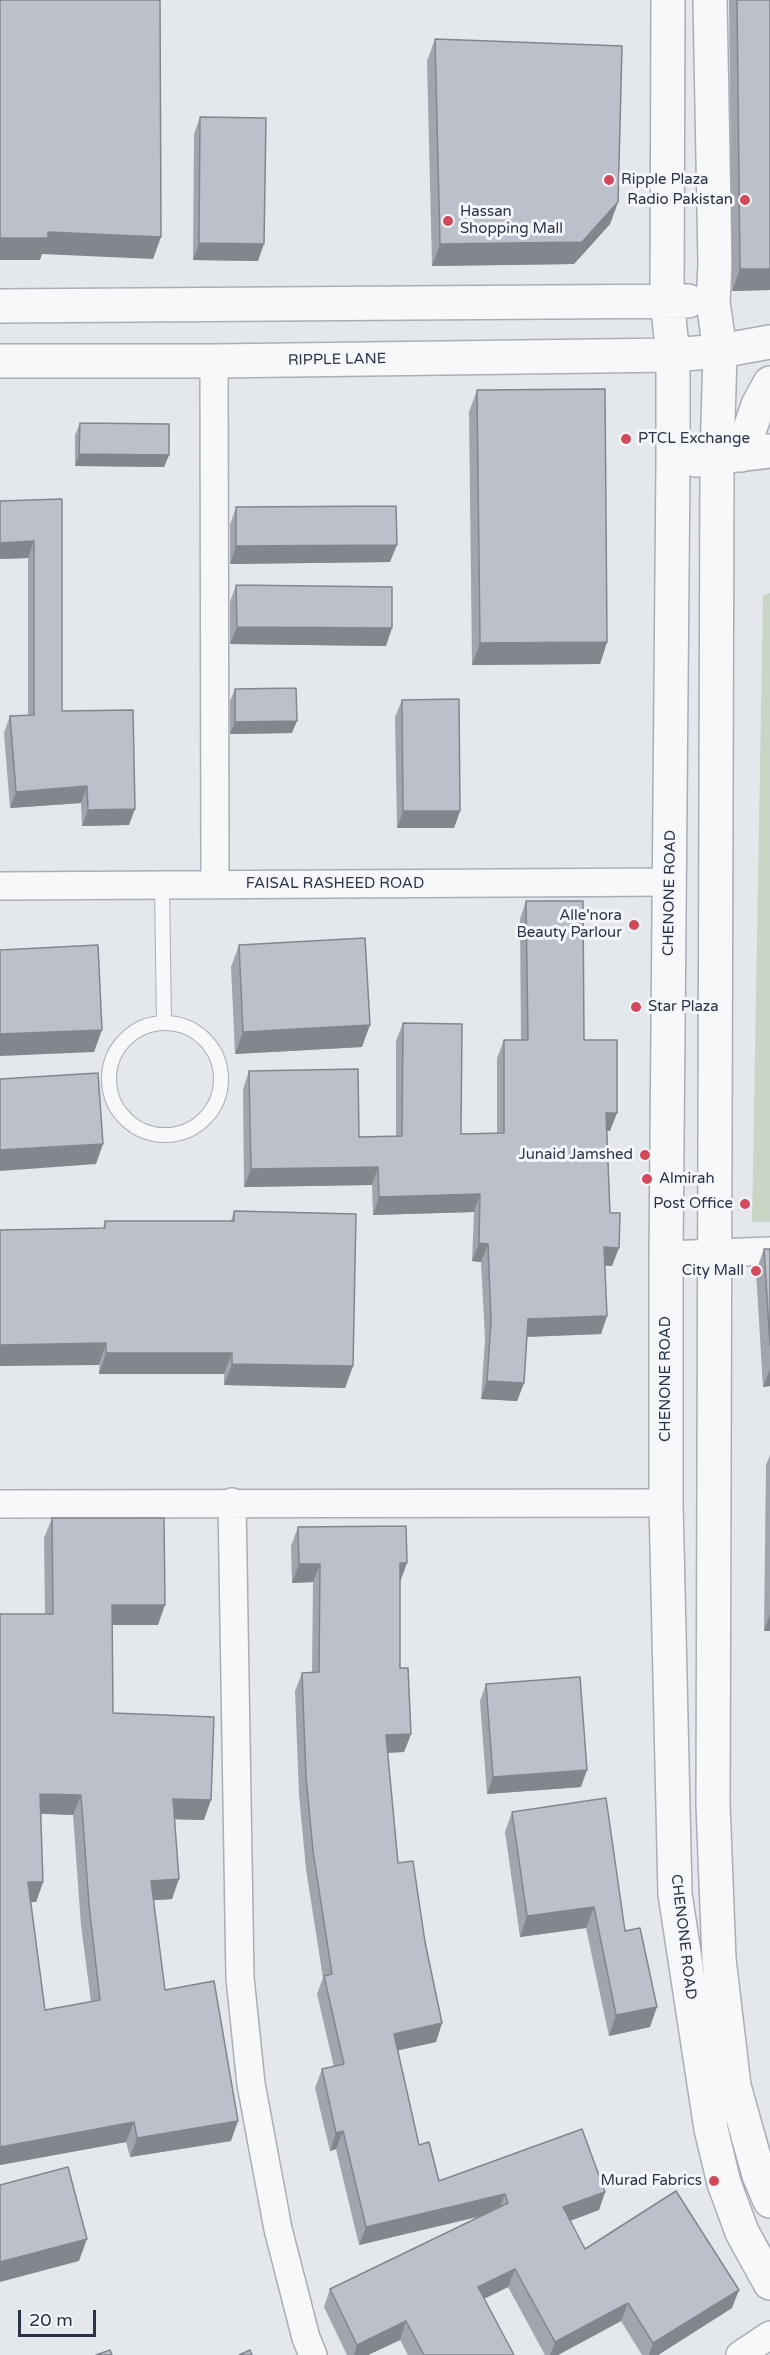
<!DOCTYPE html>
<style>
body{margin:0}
#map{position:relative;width:770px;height:2355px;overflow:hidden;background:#e4e7ec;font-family:"Varela Round",sans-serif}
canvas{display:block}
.scale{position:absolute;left:18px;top:2310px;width:78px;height:27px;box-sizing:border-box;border:3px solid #2b3445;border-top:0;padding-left:8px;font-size:18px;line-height:21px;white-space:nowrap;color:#2b3445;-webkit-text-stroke:4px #f4f6f9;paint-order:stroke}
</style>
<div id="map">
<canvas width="770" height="2355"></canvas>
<div class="scale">20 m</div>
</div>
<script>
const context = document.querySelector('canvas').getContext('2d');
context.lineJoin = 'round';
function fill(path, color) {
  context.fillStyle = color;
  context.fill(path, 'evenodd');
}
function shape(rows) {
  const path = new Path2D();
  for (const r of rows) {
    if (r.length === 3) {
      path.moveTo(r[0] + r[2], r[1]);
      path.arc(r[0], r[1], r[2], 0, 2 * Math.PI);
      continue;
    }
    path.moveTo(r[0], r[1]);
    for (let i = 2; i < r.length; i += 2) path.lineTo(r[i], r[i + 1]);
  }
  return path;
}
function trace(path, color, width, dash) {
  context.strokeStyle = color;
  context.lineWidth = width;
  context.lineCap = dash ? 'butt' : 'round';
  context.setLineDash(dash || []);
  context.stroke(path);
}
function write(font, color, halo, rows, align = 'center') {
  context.font = font + ' "Varela Round",sans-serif';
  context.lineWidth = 6;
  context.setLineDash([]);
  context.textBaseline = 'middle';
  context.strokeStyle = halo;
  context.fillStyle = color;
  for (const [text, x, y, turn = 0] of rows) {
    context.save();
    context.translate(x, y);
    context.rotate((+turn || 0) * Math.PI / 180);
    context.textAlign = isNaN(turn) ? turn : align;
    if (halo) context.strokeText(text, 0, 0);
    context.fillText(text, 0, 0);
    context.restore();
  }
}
fill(shape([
 [770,593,770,1222,752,1222,763,595]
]), '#c9d6c5');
const service = shape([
 [162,885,164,1023],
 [165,1079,56]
]);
const minor = shape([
 [214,361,215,885],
 [0,886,670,882],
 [666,1255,770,1251],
 [232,1502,240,1978,251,2084,278,2229,306,2338,313,2355],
 [0,1504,666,1503],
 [740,2355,770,2335]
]);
const tertiary = shape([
 [668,0,667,300,673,355,673,461,666,1255,666,1503,675,1894,711,2129,724,2183,742,2232,770,2283],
 [710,0,715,264,713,302,720,351,717,459,713,1804,719,1959,734,2086,759,2175,770,2201],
 [0,306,688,301],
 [0,361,214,361,673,355,720,351,770,342],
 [741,455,758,405,770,383],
 [696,460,770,451]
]);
trace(service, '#a9aeb7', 16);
trace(minor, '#a9aeb7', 30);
trace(tertiary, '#a9aeb7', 36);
trace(service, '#f7f8fa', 14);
trace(minor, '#f7f8fa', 27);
trace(tertiary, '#f7f8fa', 33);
fill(shape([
 [729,0,770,0,770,290,732,291],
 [435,39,618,202,610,224,574,264,432,266,427,61],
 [200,117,258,261,193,260,194,134],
 [477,390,607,642,600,664,472,665,469,412],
 [80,423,169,455,164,467,75,466,75,435],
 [62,499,62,711,129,825,82,826,81,803,10,808,4,733,10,716,28,715,28,558,0,559,0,501],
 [236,507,390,562,230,564,230,525],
 [236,585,386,646,230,644,230,602],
 [235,689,292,733,230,734,230,701],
 [402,700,460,811,454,828,397,828,395,717],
 [526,901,584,1040,610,1131,607,1131,612,1266,605,1265,607,1316,601,1334,527,1337,524,1383,517,1401,481,1399,485,1339,481,1262,472,1261,474,1212,373,1215,372,1185,244,1187,243,1089,249,1071,359,1137,396,1136,396,1041,403,1023,461,1134,497,1133,497,1058,504,1040,521,1040,520,919],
 [239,945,362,1047,235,1054,231,967],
 [234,1211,353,1366,345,1388,224,1385,224,1374,99,1374,103,1228,105,1221,231,1221],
 [764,1249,770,1249,770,1386,763,1387,756,1271],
 [770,1455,770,1631,764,1631,766,1465],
 [52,1518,158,1625,112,1625,113,1713,204,1820,175,1819,172,1899,154,1900,165,1990,231,2141,130,2157,126,2142,0,2165,0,1614,45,1614,44,1538],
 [41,1814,73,1815,81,1925,91,2002,45,2010,31,1902,36,1902,43,1882],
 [298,1527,400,1582,400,1668,411,1734,404,1752,387,1753,398,1863,425,1942,442,2023,436,2042,397,2050,419,2145,439,2181,605,2192,599,2210,570,2221,585,2249,732,2308,658,2355,642,2355,621,2321,558,2355,545,2355,508,2287,484,2299,514,2355,408,2355,400,2340,368,2355,347,2355,324,2307,330,2289,481,2216,359,2245,336,2149,330,2151,315,2088,322,2069,334,2067,317,1994,323,1978,306,1869,299,1795,295,1691,302,1673,312,1672,313,1582,292,1583,291,1546],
 [486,1684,581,1787,487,1794,480,1701],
 [512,1812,625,1931,650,2027,609,2036,586,1928,520,1937,505,1832]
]), '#a1a5ae');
fill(shape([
 [618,202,610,224,574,264,432,266,440,244],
 [48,232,161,237,153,259,42,254,40,260,0,260,0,238],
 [199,243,264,244,258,261,193,260],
 [740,269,770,269,770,290,732,291],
 [79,454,169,455,164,467,75,466],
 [34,541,28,558,0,559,0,543],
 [397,545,390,562,230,564,236,546],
 [237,627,392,628,386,646,230,644],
 [607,642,600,664,472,665,480,643],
 [297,721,292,733,230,734,235,722],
 [87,786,81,803,10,808,16,792],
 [135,809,129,825,82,826,88,810],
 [403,811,460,811,454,828,397,828],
 [370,1025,362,1047,235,1054,243,1032],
 [102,1030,94,1052,0,1056,0,1034],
 [606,1113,617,1113,610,1131,600,1131],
 [103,1144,96,1164,0,1171,0,1150],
 [378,1167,372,1185,244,1187,251,1169],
 [480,1194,474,1212,373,1215,379,1197],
 [479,1243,488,1244,481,1262,472,1261],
 [604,1247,619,1248,612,1266,597,1265],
 [607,1316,601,1334,521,1337,528,1319],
 [106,1343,99,1365,0,1366,0,1345],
 [106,1353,232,1353,224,1374,99,1374],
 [232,1364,353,1366,345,1388,224,1385],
 [770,1369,770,1386,763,1387],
 [487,1381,524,1383,517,1401,481,1399],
 [400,1563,407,1563,400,1582],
 [299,1564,320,1564,313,1582,292,1583],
 [112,1605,165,1605,158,1625,104,1625],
 [770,1614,770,1631,764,1631],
 [411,1734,404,1752,379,1753,386,1735],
 [587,1770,581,1787,487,1794,493,1777],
 [40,1794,81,1795,73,1815,33,1813],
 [173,1799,211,1800,204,1820,166,1819],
 [179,1879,172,1899,144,1901,151,1881],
 [28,1882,43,1882,36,1902,21,1902],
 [594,1907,586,1928,520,1937,527,1916],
 [657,2007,650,2027,609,2036,616,2015],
 [442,2023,436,2042,387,2053,394,2034],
 [238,2121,231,2141,130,2157,137,2138],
 [134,2122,126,2142,0,2165,0,2147],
 [343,2131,336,2149,330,2151,336,2133],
 [605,2192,599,2210,556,2226,563,2207],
 [505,2194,498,2212,359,2245,366,2227],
 [87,2239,79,2261,0,2282,0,2262],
 [515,2269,508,2287,471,2305,478,2287],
 [739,2290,732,2308,658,2355,649,2355,653,2343],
 [628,2303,621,2321,558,2355,550,2355,555,2342],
 [406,2321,400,2340,368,2355,354,2355,357,2345]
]), '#83868d');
const building = shape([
 [0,0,160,0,161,237,48,232,48,238,0,238,0,0],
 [737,0,770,0,770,269,740,269,737,0],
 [435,39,622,46,618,202,582,242,440,244,435,39],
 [200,117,266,118,264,244,199,243,200,117],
 [605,389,607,642,480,643,477,390,605,389],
 [80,423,169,424,169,455,79,454,80,423],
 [62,499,62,711,133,710,135,809,88,810,87,786,16,792,10,716,34,715,34,541,0,543,0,501,62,499],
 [396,506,397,545,236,546,236,507,396,506],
 [236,585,392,587,392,628,237,627,236,585],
 [296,688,297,721,235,722,235,689,296,688],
 [459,699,460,811,403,811,402,700,459,699],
 [526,901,583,901,584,1040,617,1040,617,1113,606,1113,610,1213,620,1213,619,1248,604,1247,607,1316,528,1319,524,1383,487,1381,491,1321,488,1244,479,1243,480,1194,379,1197,378,1167,251,1169,249,1071,358,1069,359,1137,402,1136,403,1023,462,1024,461,1134,504,1133,504,1040,528,1040,526,901],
 [365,938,370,1025,243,1032,239,945,365,938],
 [98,945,102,1030,0,1034,0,950,98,945],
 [98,1073,103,1144,0,1150,0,1079,98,1073],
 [234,1211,356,1214,353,1366,232,1364,232,1353,106,1353,106,1343,0,1345,0,1230,105,1228,105,1221,234,1221,234,1211],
 [764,1249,770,1249,770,1345,764,1249],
 [52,1518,164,1518,165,1605,112,1605,113,1713,214,1717,211,1800,173,1799,179,1879,151,1881,165,1990,214,1981,238,2121,137,2138,134,2122,0,2147,0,1614,53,1614,52,1518],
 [40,1794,81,1795,89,1905,100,2000,45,2010,28,1882,43,1882,40,1794],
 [406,1526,407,1563,400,1563,400,1668,408,1668,411,1734,386,1735,398,1863,413,1861,425,1942,442,2023,394,2034,419,2145,429,2142,439,2181,582,2129,605,2192,563,2207,585,2249,676,2191,739,2290,653,2343,628,2303,555,2342,515,2269,478,2287,514,2355,424,2355,406,2321,357,2345,330,2289,508,2203,505,2194,366,2227,343,2131,336,2133,322,2069,344,2064,324,1976,332,1974,313,1851,306,1777,302,1673,319,1672,320,1564,299,1564,298,1527,406,1526],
 [580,1677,587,1770,493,1777,486,1684,580,1677],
 [606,1798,625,1931,640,1928,657,2007,616,2015,594,1907,527,1916,512,1812,606,1798],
 [68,2167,87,2239,0,2262,0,2185,68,2167],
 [110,2350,112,2355,96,2355,110,2350],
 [250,2350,252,2355,239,2355,250,2350]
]);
fill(building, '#bbc0ca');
trace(building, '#83868d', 1.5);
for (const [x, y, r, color] of [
 [609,180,6,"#d1495b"],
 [745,200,6,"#d1495b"],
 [448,221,6,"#d1495b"],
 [626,439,6,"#d1495b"],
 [634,925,6,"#d1495b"],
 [636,1007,6,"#d1495b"],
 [645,1155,6,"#d1495b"],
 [647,1179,6,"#d1495b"],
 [745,1204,6,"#d1495b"],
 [756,1271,6,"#d1495b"],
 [714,2181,6,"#d1495b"]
]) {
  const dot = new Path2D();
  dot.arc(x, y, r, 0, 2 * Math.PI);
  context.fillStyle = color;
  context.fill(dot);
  trace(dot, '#f4f6f9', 2);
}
write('15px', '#2b3445', '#f4f6f9', [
 ["Ripple Plaza",621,180,"left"],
 ["Radio Pakistan",733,200],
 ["Hassan",460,212,"left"],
 ["Shopping Mall",460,229,"left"],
 ["PTCL Exchange",638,439,"left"],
 ["Alle'nora",622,916],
 ["Beauty Parlour",622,933],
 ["Star Plaza",648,1007,"left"],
 ["Junaid Jamshed",633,1155],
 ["Almirah",659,1179,"left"],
 ["Post Office",733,1204],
 ["City Mall",744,1271],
 ["Murad Fabrics",702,2181]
], 'right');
write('15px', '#2b3445', '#f4f6f9', [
 ["RIPPLE LANE",337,360,-1],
 ["FAISAL RASHEED ROAD",335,884],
 ["CHENONE ROAD",670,893,-89],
 ["CHENONE ROAD",666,1379,-90],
 ["CHENONE ROAD",683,1937,83]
]);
</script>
